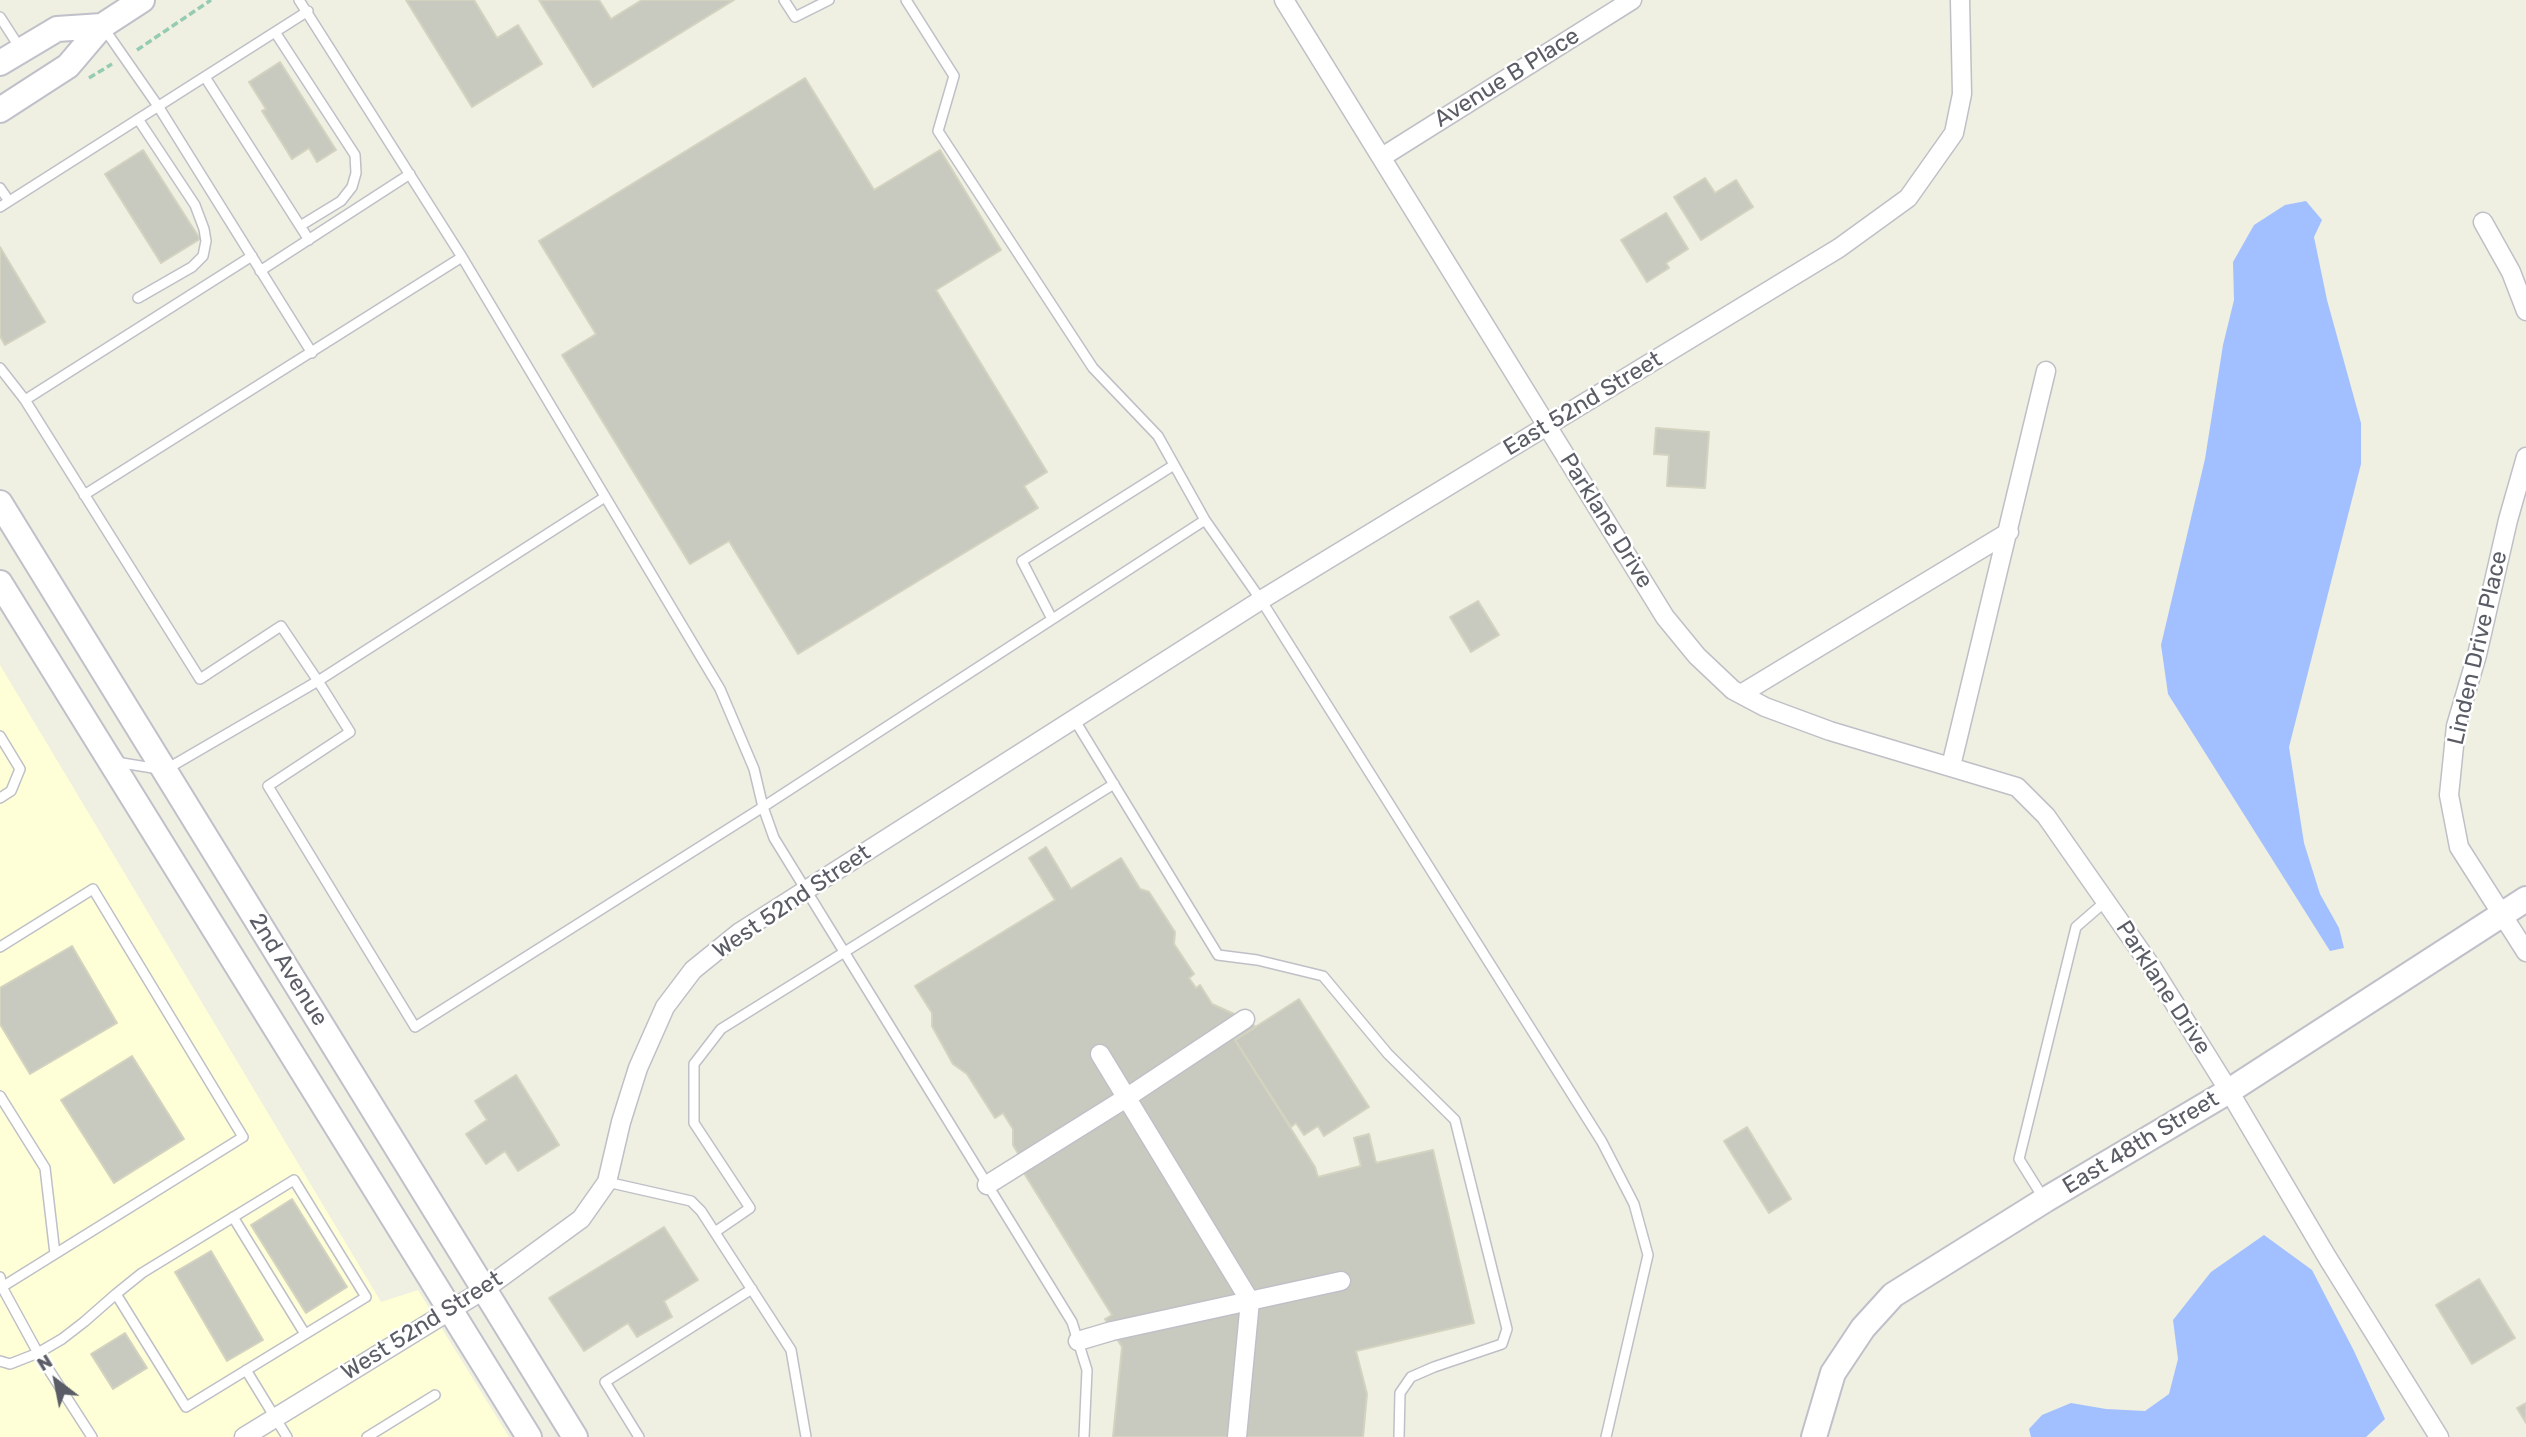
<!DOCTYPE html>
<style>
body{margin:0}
#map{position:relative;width:2526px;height:1437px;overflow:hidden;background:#efefe2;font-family:Rubik,sans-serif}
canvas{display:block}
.north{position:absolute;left:21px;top:1346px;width:70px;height:70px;-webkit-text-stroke:5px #fff;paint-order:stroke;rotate:328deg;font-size:19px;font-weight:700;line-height:28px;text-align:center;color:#5a5d65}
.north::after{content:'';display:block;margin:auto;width:24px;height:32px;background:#5a5d65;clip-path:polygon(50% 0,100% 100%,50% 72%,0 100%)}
</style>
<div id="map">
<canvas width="2526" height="1437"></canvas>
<div class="north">N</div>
</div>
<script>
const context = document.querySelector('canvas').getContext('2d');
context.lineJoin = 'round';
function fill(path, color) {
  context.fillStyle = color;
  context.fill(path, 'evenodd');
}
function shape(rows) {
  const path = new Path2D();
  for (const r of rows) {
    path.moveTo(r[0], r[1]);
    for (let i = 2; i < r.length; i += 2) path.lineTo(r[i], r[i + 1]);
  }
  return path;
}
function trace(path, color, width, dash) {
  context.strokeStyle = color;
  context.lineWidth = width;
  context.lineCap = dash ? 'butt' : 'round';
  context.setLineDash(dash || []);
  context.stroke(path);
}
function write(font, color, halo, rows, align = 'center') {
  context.font = font + ' Rubik,sans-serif';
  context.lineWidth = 5;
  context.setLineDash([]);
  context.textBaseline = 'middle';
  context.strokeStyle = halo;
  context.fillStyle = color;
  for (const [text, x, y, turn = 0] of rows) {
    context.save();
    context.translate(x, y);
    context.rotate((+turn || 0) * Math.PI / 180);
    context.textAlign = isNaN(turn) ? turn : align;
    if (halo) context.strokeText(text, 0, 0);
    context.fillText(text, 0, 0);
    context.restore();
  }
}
fill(shape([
 [0,665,381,1302,418,1290,509,1437,0,1437]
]), '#ffffd7');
fill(shape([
 [2306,201,2322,220,2314,237,2327,300,2361,423,2361,464,2289,747,2304,843,2320,894,2339,928,2344,948,2330,951,2168,694,2161,645,2205,459,2223,345,2234,300,2233,262,2254,225,2285,205],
 [2264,1235,2312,1270,2354,1351,2385,1419,2366,1437,2031,1437,2029,1429,2042,1415,2071,1403,2106,1409,2145,1411,2169,1394,2178,1359,2173,1320,2211,1272]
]), '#a2c0ff');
const building = shape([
 [406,0,474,0,497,38,518,25,542,64,472,107,406,0],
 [539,0,599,0,611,19,642,0,734,0,593,87,539,0],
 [280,62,336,150,317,162,309,148,292,159,262,111,266,109,249,82,280,62],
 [805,78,874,190,940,150,1001,250,936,290,1047,472,1024,486,1038,508,798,654,729,541,690,564,562,355,596,334,539,241,805,78],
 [143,150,200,239,161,263,105,174,143,150],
 [1705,178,1715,193,1736,180,1753,207,1701,240,1674,197,1705,178],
 [1666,213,1688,249,1666,263,1669,268,1647,282,1621,240,1666,213],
 [0,247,45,322,5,345,0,336,0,247],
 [1656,428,1709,432,1705,488,1667,486,1669,455,1654,454,1656,428],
 [1478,601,1499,635,1471,652,1450,617,1478,601],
 [1046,847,1071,889,1121,858,1140,889,1149,892,1175,932,1174,944,1194,974,1189,978,1196,988,1200,985,1212,1004,1245,1019,1256,1027,1235,1040,1315,1167,1318,1177,1361,1166,1354,1138,1369,1134,1376,1163,1433,1150,1474,1323,1356,1351,1367,1394,1363,1437,1113,1437,1122,1347,1105,1319,1112,1315,1024,1173,1028,1170,1013,1145,1013,1129,1003,1113,995,1118,967,1074,953,1064,932,1026,932,1013,915,986,1055,900,1029,858,1046,847],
 [72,946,117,1023,30,1074,0,1024,0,988,72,946],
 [1299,999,1369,1107,1324,1136,1318,1126,1304,1135,1296,1123,1291,1127,1235,1040,1299,999],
 [132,1056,184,1139,114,1183,61,1100,132,1056],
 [516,1075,559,1145,518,1171,505,1151,486,1164,466,1134,487,1120,475,1101,516,1075],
 [1747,1127,1791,1199,1769,1213,1724,1141,1747,1127],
 [292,1199,347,1287,306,1313,251,1225,292,1199],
 [664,1227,698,1280,664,1301,672,1317,637,1337,628,1323,584,1351,549,1298,664,1227],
 [211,1251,263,1340,227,1361,175,1272,211,1251],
 [2479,1279,2515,1338,2472,1364,2436,1305,2479,1279],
 [125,1333,147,1368,113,1389,91,1354,125,1333],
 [2526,1403,2526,1423,2517,1408,2526,1403]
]);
fill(building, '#c9cabf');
trace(building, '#d4d3c0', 2);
const lane = shape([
 [299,0,462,257,720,689,754,769,763,807,774,838,1072,1322,1087,1370,1084,1437],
 [784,0,795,17,829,0],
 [906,0,954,76,938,131,1093,368,1158,436,1205,520,1261,600,1602,1142,1634,1204,1648,1255,1606,1437],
 [0,17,20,48],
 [103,27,158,106,312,353],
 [275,32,355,155,356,173,352,187,341,201,300,226],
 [205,77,309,240],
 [138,119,195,205,204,229,206,241,203,256,192,267,138,298],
 [0,188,9,201],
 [0,207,308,11],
 [260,271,410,174],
 [0,368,25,400,200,679,281,626,318,681,350,732,268,786,415,1027,763,807,1205,520],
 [25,400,252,256],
 [84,495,462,257],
 [1052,619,1022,561,1174,465],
 [1074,719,1218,955,1257,960,1323,976,1388,1054,1455,1120,1507,1329,1502,1344,1434,1367,1411,1377,1400,1393,1399,1437],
 [0,736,20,769,11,791,0,798],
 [116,762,165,770,318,681,605,497],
 [0,947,93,889,243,1137,2,1287],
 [0,1096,45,1168,55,1254],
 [607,1182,691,1201,701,1211,791,1350,806,1437],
 [2044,1199,2019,1159,2076,927,2106,901],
 [233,1217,305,1334],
 [715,1232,750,1208,694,1123,694,1064,721,1029,1114,784],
 [0,1277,2,1287,38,1353,92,1437],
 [0,1361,10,1364,38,1353,62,1339,84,1322,116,1294,142,1273,294,1180,366,1297,186,1407,116,1294],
 [246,1370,287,1437],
 [367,1437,435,1395],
 [639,1437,605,1382,752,1289]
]);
const street = shape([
 [1284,0,1665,617,1697,656,1733,690,1765,707,1830,731,2017,787,2046,816,2153,969,2229,1091,2327,1257,2439,1437],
 [1382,157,1632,0],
 [2483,222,2511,272,2526,311],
 [2526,457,2508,520,2477,655,2456,726,2449,795,2459,847,2526,952],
 [1741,694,2009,532],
 [1951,766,2046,371],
 [1100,1054,1250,1301,1237,1437],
 [987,1185,1126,1098,1245,1019],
 [1078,1341,1112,1331,1341,1281],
 [244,1437,485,1289,581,1219,607,1182,621,1122,638,1068,665,1007,693,970,740,932,1261,600,1839,248,1908,198,1954,133,1962,94,1960,0]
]);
const secondary = shape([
 [0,63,57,29,102,26],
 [0,110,68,66,102,26,142,0],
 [0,503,575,1437],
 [0,583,529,1437],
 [1814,1437,1833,1373,1863,1328,1893,1295,2045,1200,2229,1091,2526,899]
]);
trace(lane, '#bfc0c7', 12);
trace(street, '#bfc0c7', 21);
trace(secondary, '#bfc0c9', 28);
trace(shape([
 [137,50,211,0],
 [89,78,112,64]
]), '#94cbb1', 3.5, [7, 3.5]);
trace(lane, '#fff', 9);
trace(street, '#fff', 18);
trace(secondary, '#fff', 24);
write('23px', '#5a5d65', '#fff', [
 ["Avenue B Place",1507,78,-32],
 ["East 52nd Street",1583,404,-31],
 ["Parklane Drive",1606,521,58],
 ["Linden Drive Place",2478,648,-77],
 ["West 52nd Street",792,902,-34],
 ["2nd Avenue",288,970,58],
 ["Parklane Drive",2163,988,57],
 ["East 48th Street",2141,1143,-31],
 ["West 52nd Street",422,1326,-32]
]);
</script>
